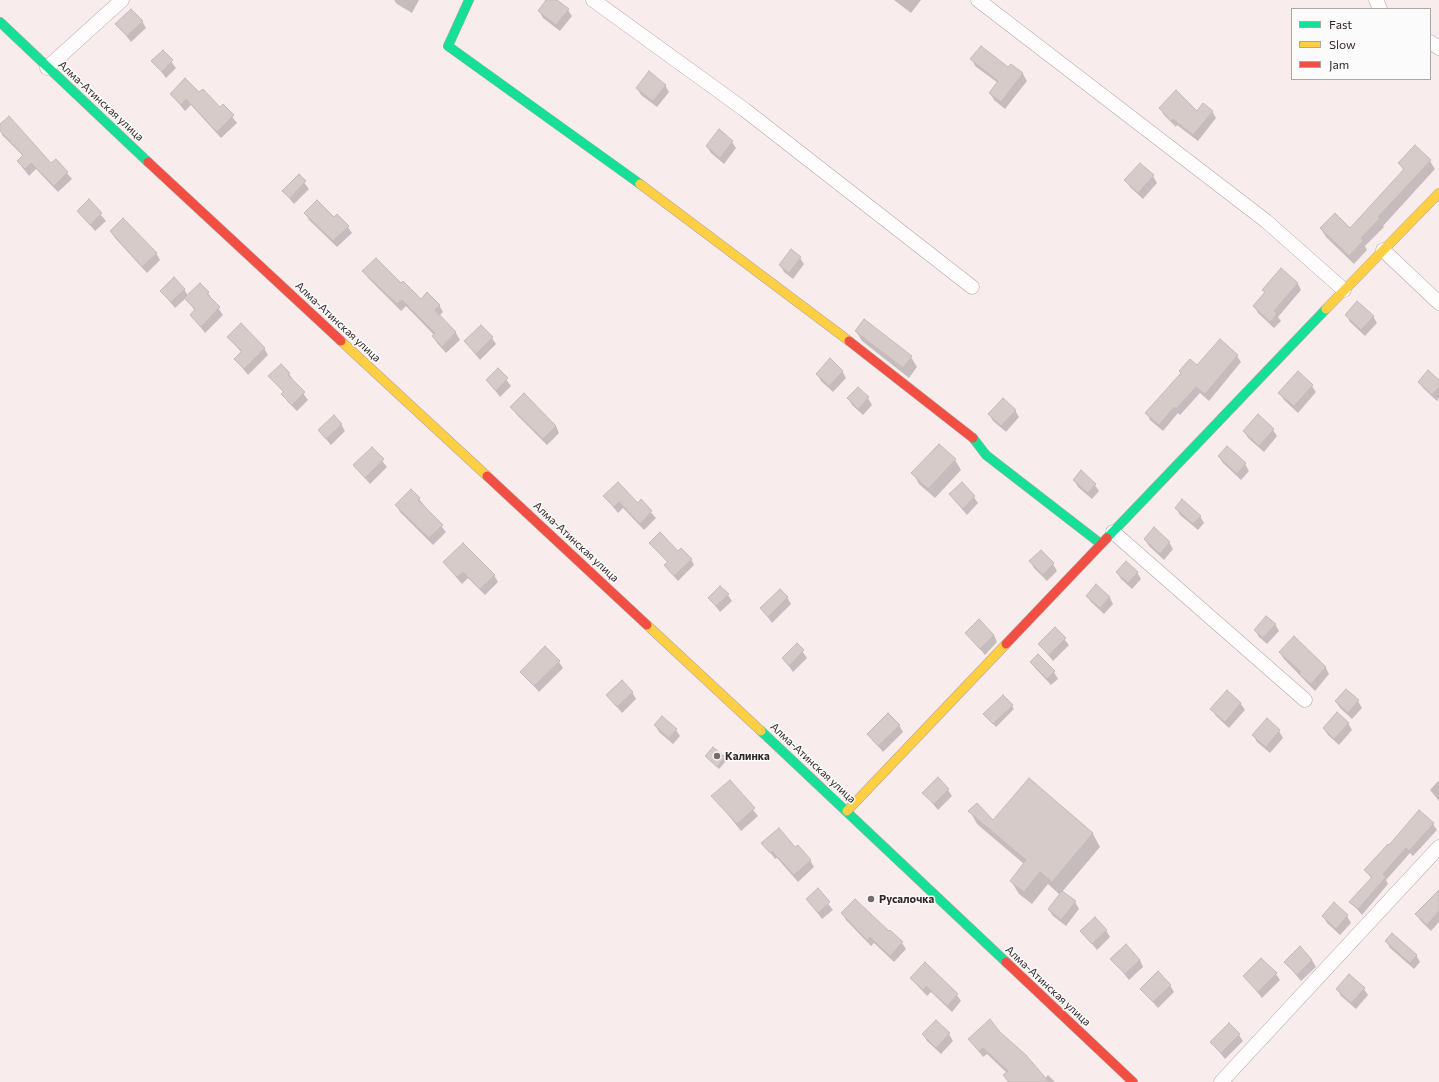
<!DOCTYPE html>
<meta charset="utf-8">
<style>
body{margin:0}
#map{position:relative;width:1439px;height:1082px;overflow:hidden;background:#f9eced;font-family:Commissioner,sans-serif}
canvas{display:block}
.legend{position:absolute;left:1291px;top:8px;width:140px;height:72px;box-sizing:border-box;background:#fbfbfb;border:1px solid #aba6a7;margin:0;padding:5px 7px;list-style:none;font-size:12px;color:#342628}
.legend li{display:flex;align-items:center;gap:8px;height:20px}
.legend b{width:20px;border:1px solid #aba6a7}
</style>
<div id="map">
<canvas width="1439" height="1082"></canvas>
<ul class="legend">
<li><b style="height:5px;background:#16e098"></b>Fast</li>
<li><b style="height:5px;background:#ffcf43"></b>Slow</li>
<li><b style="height:5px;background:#f24e42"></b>Jam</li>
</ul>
</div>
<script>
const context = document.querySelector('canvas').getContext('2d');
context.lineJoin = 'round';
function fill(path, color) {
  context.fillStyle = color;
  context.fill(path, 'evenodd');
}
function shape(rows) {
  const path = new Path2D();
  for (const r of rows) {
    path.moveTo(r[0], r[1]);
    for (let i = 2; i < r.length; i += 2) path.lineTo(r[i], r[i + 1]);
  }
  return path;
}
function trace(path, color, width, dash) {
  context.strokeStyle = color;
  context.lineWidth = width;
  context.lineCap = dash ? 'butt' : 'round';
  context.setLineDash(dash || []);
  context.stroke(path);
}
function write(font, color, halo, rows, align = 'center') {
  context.font = font + ' Commissioner,sans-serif';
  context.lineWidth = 3;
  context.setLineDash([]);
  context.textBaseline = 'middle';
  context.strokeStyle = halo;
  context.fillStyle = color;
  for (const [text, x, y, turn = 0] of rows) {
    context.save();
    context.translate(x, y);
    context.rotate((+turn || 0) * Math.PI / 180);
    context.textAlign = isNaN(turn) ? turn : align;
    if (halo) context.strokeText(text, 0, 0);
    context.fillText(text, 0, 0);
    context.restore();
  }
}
fill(shape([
 [394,0,419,0,412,13,397,4],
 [548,0,555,0,568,10,572,16,560,31,543,18,539,11],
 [894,0,921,0,911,13],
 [142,21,146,28,131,42,117,24],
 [163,51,176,68,166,78,153,61],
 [972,59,1009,69,1011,65,1023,74,1027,81,1005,109,994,100,990,93,998,83,975,66],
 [665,85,669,92,657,107,641,95,637,88],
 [171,94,199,94,220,108,223,105,237,123,221,138,191,105,185,111],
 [1160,108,1197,112,1212,111,1216,118,1198,141,1177,125,1176,127,1164,115],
 [0,126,51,164,56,160,72,179,58,192,36,169,29,176,18,162,23,156,2,135],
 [732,142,736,148,724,164,711,153,707,147],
 [1430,161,1435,169,1383,226,1384,227,1365,246,1367,250,1354,264,1326,237,1321,229,1350,229,1404,171,1399,163],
 [299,176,309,189,294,204,283,191],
 [1153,176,1157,183,1143,199,1130,187,1126,180],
 [89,201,106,221,95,231,78,211],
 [305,213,334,218,348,227,352,233,337,247,309,220],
 [111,232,156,253,160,260,147,273,115,238],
 [800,258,804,264,793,279,784,272,780,265],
 [1281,269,1298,284,1301,290,1278,317,1281,321,1274,328,1258,313,1254,306,1265,294,1263,290],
 [364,271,401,285,421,300,439,305,443,312,439,316,456,333,460,340,446,353,437,343,433,336,434,335,406,306,401,311,368,278],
 [184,289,188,296,208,293,223,315,205,333,191,315,195,311,186,298,175,308,161,291],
 [1346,315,1373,316,1377,323,1365,336,1350,322],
 [856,331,911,357,917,367,909,378,862,341],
 [228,337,264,348,268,355,248,375,235,359,242,353],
 [492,338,496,344,480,360,465,342],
 [1220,340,1237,356,1241,362,1209,401,1200,393,1180,415,1178,413,1163,431,1150,420,1147,413,1197,366],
 [498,369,511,386,500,397,487,380],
 [842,371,846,378,833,392,821,381,817,374],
 [289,374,308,400,297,411,287,401,284,393,269,376],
 [1439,381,1439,398,1437,401,1423,388,1419,382],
 [1312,386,1316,392,1298,413,1284,400,1280,393],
 [858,388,868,398,872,405,863,415,852,405,848,398],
 [512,407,556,426,559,433,547,445,516,414],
 [1015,410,1019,417,1006,432,993,421,989,414],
 [341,424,345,431,331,445,319,431],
 [1273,430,1277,436,1264,452,1248,438,1244,431],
 [372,448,387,467,370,484,354,466],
 [1227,448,1245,464,1249,471,1241,480,1223,463,1219,457],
 [955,460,961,470,935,498,919,484,913,473],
 [1074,480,1095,485,1099,491,1092,499,1078,487],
 [950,495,974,497,978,503,967,515],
 [605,497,638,504,641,501,656,518,644,530,623,508,618,513],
 [419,499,446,532,433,545,400,512,396,505],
 [1176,508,1200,516,1204,523,1198,530,1180,515],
 [1145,539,1169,542,1173,549,1164,560,1149,546],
 [650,543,691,559,694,565,678,581,669,571,665,566,668,563],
 [1041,551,1053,564,1057,571,1047,581,1034,568,1030,561],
 [444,563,494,575,498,582,485,595,468,578,462,584],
 [1137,572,1141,579,1132,589,1121,579,1117,573],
 [1096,586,1110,598,1113,604,1104,614,1091,602,1087,596],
 [728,595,732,601,720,612,709,598],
 [787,597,791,604,772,623,761,608],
 [1275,624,1279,631,1267,644,1259,637,1255,630],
 [1055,628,1069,645,1053,661,1039,644],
 [966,633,994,635,997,642,985,655],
 [1294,637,1326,668,1329,674,1315,691,1284,659,1280,653],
 [797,644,807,658,793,672,783,658],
 [559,662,563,668,539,692,521,672],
 [1031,662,1054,672,1058,679,1051,685,1035,668],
 [1346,690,1358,701,1362,708,1352,719,1340,708,1336,702],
 [632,692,636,699,622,713,608,696],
 [1227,692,1241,704,1245,710,1229,728,1216,716,1212,709],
 [1012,706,1014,709,996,727,984,714],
 [1267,720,1279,731,1283,738,1270,753,1257,742,1253,735],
 [1348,723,1352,730,1339,745,1328,735,1324,729],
 [655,725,676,730,680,736,673,744,659,732],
 [899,725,903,732,883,752,868,734],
 [713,748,726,761,719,769,706,756],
 [1029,779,1093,834,1100,847,1062,892,1075,902,1079,909,1066,926,1053,916,1049,910,1060,895,1048,884,1032,904,1019,894,1011,881,1024,864,977,824,970,811,993,821],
 [729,781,758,816,741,831,713,796],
 [1438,781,1439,782,1439,801,1430,790],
 [948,790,952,796,938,810,924,793],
 [1419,811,1433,824,1437,830,1413,856,1410,853,1386,880,1388,884,1362,915,1351,902,1372,879,1366,871,1390,847],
 [763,843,795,848,810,860,814,867,798,882,777,858,775,859],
 [817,890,833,910,822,919,807,899],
 [1439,891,1439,922,1431,931,1420,920,1416,914],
 [842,913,889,933,902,943,906,949,894,962,874,943,871,946,846,920],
 [1323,916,1347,916,1351,923,1340,935,1327,923],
 [1106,930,1110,937,1097,950,1081,931],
 [1386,941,1416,955,1420,962,1414,969,1390,948],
 [1112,959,1140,960,1143,967,1129,980],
 [1312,960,1316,967,1301,981,1285,962],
 [1276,974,1280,980,1262,998,1244,976],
 [912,978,957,995,961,1001,952,1012,931,992,927,996,916,984],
 [1170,985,1174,992,1158,1008,1141,989],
 [1337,989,1364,989,1368,995,1356,1009,1341,996],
 [999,1032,1045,1078,1048,1075,1055,1082,1008,1082,1004,1076,1007,1073,987,1054,983,1057,969,1039],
 [923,1034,949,1034,953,1041,941,1054,927,1041],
 [1239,1035,1243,1041,1225,1059,1211,1042]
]), '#0003');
const building = shape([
 [546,0,557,0,569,9,556,25,538,11,546,0],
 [131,9,143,21,127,36,115,24,131,9],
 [981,46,1008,67,1011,64,1023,73,1001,102,989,93,998,81,970,59,981,46],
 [163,50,173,60,162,72,151,61,163,50],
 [649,71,666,85,653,101,636,88,649,71],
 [185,78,199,92,203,89,220,107,223,104,234,115,217,132,186,99,181,105,170,94,185,78],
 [1176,90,1197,111,1203,103,1213,111,1193,135,1173,119,1171,121,1159,108,1176,90],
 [9,116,51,163,56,159,68,172,54,186,31,163,25,169,17,161,23,155,0,131,0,124,9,116],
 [719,129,733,141,720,158,706,146,719,129],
 [1415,145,1431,160,1378,217,1380,218,1361,238,1363,241,1349,256,1320,228,1335,213,1350,228,1404,169,1398,163,1415,145],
 [1140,163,1154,175,1138,193,1124,180,1140,163],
 [299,174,306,181,290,198,282,191,299,174],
 [89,199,102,213,90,225,77,211,89,199],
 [317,200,334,217,337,214,349,226,333,241,304,213,317,200],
 [123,218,157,253,142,267,110,231,123,218],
 [791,249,801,257,789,273,779,265,791,249],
 [376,258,401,283,403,281,421,299,427,292,440,305,435,310,456,332,442,347,432,336,435,333,402,300,397,304,362,271,376,258],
 [1281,268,1298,283,1274,311,1277,314,1270,322,1253,306,1265,292,1262,290,1281,268],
 [174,277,185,289,171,302,160,291,174,277],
 [200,283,209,292,207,294,220,307,201,327,190,315,195,309,184,298,200,283],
 [1357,301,1374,316,1361,330,1345,315,1357,301],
 [864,319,912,356,903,368,855,331,864,319],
 [241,323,265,348,244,369,234,359,242,351,227,337,241,323],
 [481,325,493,337,476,354,464,341,481,325],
 [1220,339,1238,355,1205,394,1196,387,1176,409,1174,407,1159,425,1145,413,1181,373,1179,371,1190,359,1197,365,1220,339],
 [830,358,843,371,829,386,816,374,830,358],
 [281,364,290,373,288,375,305,392,292,405,281,394,284,392,268,376,281,364],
 [498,368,508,378,496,391,486,380,498,368],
 [1428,370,1439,380,1439,387,1432,395,1418,382,1428,370],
 [1298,371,1313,385,1294,406,1278,393,1298,371],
 [858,387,869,397,858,409,847,398,858,387],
 [524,393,556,426,543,439,510,407,524,393],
 [1003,398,1016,410,1001,426,988,414,1003,398],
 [1258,414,1274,429,1259,446,1243,431,1258,414],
 [334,415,342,424,326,439,318,430,334,415],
 [939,444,956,459,928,489,911,473,939,444],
 [1227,446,1246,463,1237,474,1218,456,1227,446],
 [372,447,384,459,365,478,353,465,372,447],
 [1081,470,1096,484,1088,493,1073,480,1081,470],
 [618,482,638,503,641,499,652,511,640,524,619,502,614,507,603,496,618,482],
 [962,482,975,496,963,509,949,494,962,482],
 [411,489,420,498,418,500,443,525,429,538,395,505,411,489],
 [1182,499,1201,516,1193,524,1175,508,1182,499],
 [1154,527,1170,542,1160,554,1144,539,1154,527],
 [660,532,678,551,681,548,692,559,674,576,664,565,668,562,649,543,660,532],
 [463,543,495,575,480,589,463,572,457,577,443,562,463,543],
 [1041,550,1054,563,1043,575,1029,561,1041,550],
 [1126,561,1138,572,1128,583,1116,572,1126,561],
 [1096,584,1110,597,1100,608,1086,596,1096,584],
 [720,586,729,594,716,606,708,598,720,586],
 [780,589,788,597,768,617,760,608,780,589],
 [1266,616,1276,624,1263,638,1254,630,1266,616],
 [979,619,994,635,980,649,965,633,979,619],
 [1055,627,1066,638,1049,655,1038,644,1055,627],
 [1294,636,1326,667,1311,684,1299,674,1301,672,1279,652,1294,636],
 [797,643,804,650,789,666,782,658,797,643],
 [545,646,560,661,534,686,520,672,545,646],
 [1038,654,1055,671,1047,679,1030,662,1038,654],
 [622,680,633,692,617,707,606,695,622,680],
 [1346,689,1359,700,1348,713,1335,701,1346,689],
 [1227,690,1241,703,1225,722,1210,709,1227,690],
 [1003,695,1013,705,993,724,983,714,1003,695],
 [1337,712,1349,723,1334,739,1323,728,1337,712],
 [888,713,900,725,878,746,867,734,888,713],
 [662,716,677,729,669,738,654,725,662,716],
 [1267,718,1280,730,1266,747,1252,735,1267,718],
 [713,747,725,757,717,767,705,756,713,747],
 [938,777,949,789,934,804,922,793,938,777],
 [1029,778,1093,833,1052,882,1040,872,1024,892,1010,881,1026,860,968,811,977,803,993,820,1029,778],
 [730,780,755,808,737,824,711,796,730,780],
 [1419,810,1434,823,1409,851,1406,848,1383,874,1386,877,1358,909,1349,902,1372,877,1364,870,1388,844,1389,845,1419,810],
 [779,828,795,847,798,845,811,860,794,875,772,851,770,853,761,843,779,828],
 [818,888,830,902,818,913,806,899,818,888],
 [1439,890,1439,911,1427,925,1415,914,1439,890],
 [1062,891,1076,901,1061,920,1048,909,1062,891],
 [855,899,889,931,890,930,903,942,890,956,870,937,867,940,841,913,855,899],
 [1334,902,1348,915,1336,929,1322,916,1334,902],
 [1095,917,1107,930,1092,944,1080,931,1095,917],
 [1392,933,1417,955,1410,963,1385,941,1392,933],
 [1126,944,1140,960,1125,974,1110,959,1126,944],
 [1300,946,1312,960,1297,975,1284,962,1300,946],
 [1261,958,1277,973,1258,992,1243,976,1261,958],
 [925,962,958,994,947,1006,926,986,923,990,910,978,925,962],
 [1158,971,1171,985,1153,1002,1140,989,1158,971],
 [1349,974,1365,988,1351,1003,1336,989,1349,974],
 [990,1019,1000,1032,1026,1055,1049,1082,1009,1082,1003,1075,1008,1071,983,1048,979,1051,968,1039,990,1019],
 [936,1020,950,1033,936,1048,922,1034,936,1020],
 [1229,1023,1240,1034,1221,1053,1210,1042,1229,1023]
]);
fill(building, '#d7cbca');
trace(building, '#c6bab9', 1);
const street = shape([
 [593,0,745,110,972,287],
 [978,0,1266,221,1344,290],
 [1376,0,1380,9],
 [1430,42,1439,48],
 [47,68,122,0],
 [1383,250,1439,303],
 [1113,532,1305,700],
 [1221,1082,1439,847]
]);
const fast = shape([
 [469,0,448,46,640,184],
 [0,22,148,162],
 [973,438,986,455,1101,544],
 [1107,538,1326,309],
 [761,731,1006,962]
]);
const slow = shape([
 [640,184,849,341],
 [1326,309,1439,193],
 [341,341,487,476],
 [647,625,761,731],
 [847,811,1006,644]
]);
const jam = shape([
 [148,162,341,341],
 [849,341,973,438],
 [487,476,647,625],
 [1006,644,1107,538],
 [1006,962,1133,1082]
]);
trace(street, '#b2a6a7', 15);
trace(fast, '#b2a6a7', 10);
trace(slow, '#b2a6a7', 10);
trace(jam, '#b2a6a7', 10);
trace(street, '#fefcfc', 14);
trace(fast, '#16e098', 9);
trace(slow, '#ffcf43', 9);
trace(jam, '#f24e42', 9);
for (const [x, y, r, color] of [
 [717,756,4,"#796b6d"],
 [871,899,4,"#796b6d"]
]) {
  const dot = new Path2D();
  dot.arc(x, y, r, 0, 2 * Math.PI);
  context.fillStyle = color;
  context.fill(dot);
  trace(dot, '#fbfbfb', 1.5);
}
write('11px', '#342628', '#fbfbfb', [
 ["Алма-Атинская улица",101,101,43],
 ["Алма-Атинская улица",338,322,43],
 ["Алма-Атинская улица",576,542,43],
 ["Алма-Атинская улица",813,763,43],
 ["Алма-Атинская улица",1048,986,43]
]);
write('bold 11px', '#342628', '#fbfbfb', [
 ["Калинка",725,756],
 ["Русалочка",879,899]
], 'left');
</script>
